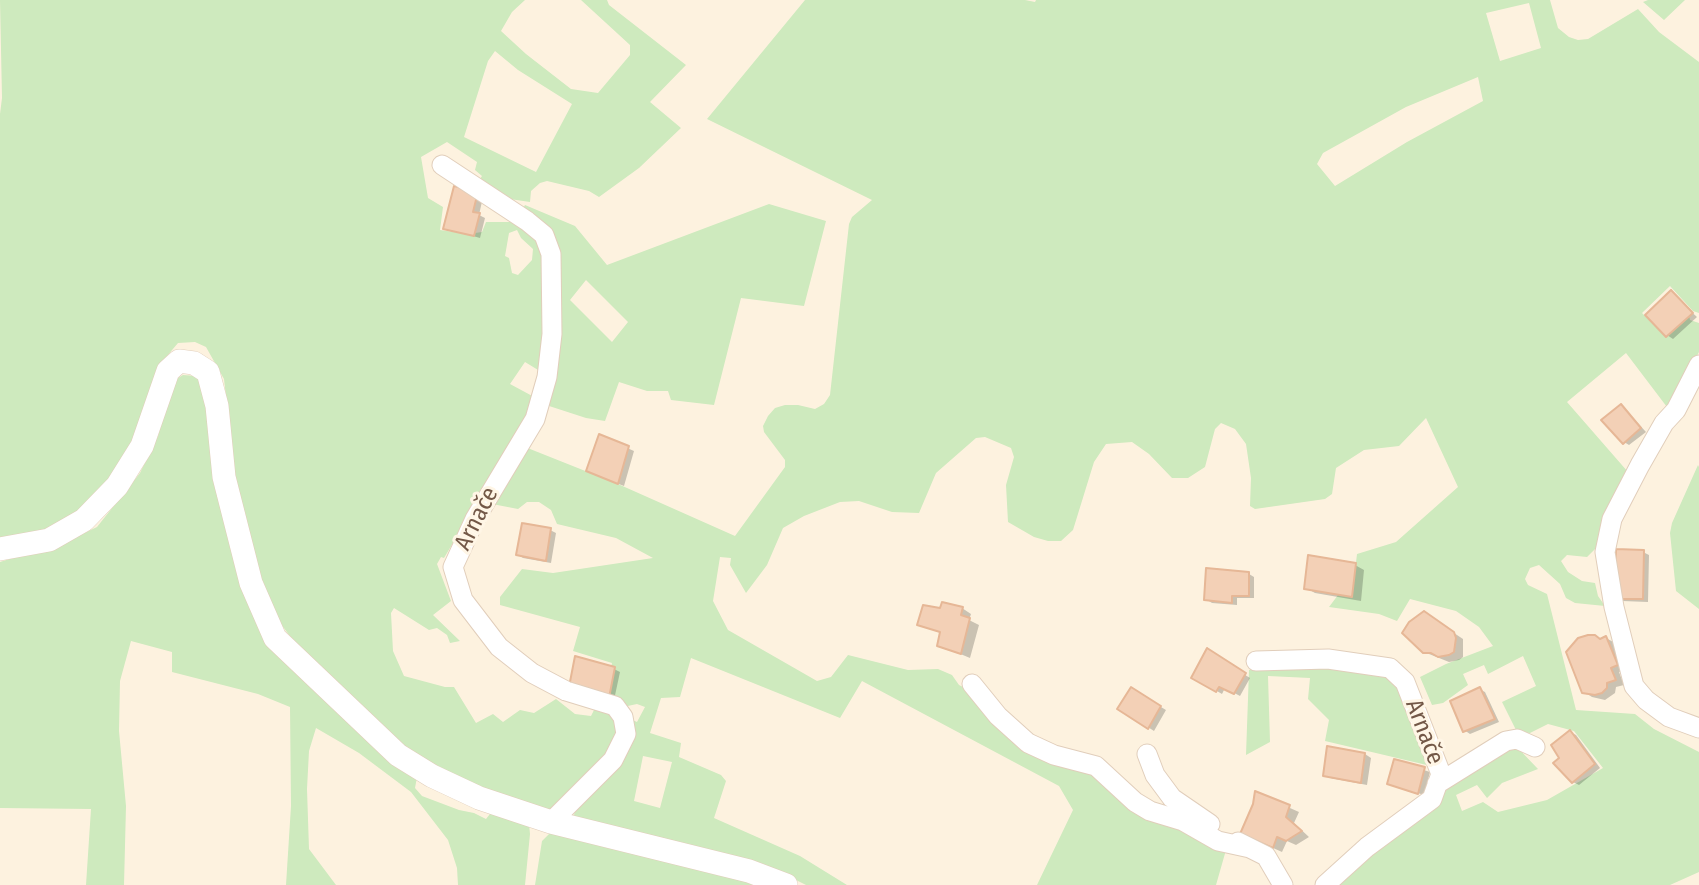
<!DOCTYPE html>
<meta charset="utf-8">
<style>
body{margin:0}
canvas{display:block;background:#fdf2df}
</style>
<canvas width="1699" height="885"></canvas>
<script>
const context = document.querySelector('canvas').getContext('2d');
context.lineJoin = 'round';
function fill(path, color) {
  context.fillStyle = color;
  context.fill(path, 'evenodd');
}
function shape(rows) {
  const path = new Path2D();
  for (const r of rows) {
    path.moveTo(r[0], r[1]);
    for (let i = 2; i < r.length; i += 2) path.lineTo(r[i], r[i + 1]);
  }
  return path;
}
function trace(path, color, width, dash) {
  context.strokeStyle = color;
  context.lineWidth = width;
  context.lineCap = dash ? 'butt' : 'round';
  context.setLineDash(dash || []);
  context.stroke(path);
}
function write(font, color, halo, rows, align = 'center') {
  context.font = font + ' "Fira Sans Condensed",sans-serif';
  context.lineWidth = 6;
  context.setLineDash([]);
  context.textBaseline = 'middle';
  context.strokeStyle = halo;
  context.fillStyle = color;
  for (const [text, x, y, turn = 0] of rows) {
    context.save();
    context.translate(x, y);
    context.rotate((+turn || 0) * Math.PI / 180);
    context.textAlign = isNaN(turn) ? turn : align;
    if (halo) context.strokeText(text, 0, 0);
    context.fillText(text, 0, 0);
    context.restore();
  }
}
fill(shape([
 [0,0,525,0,512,12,501,31,526,54,571,89,598,93,630,55,630,45,581,0,607,0,609,5,686,65,650,102,681,128,639,168,599,197,589,191,547,181,540,183,531,191,530,202,503,198,478,182,482,176,475,170,477,162,447,142,421,157,428,198,443,207,440,230,468,234,482,232,486,222,517,222,543,245,543,373,525,362,510,384,536,398,484,491,444,558,441,557,437,564,451,601,433,615,460,641,450,643,447,635,437,628,429,630,394,608,391,613,393,651,404,676,445,687,454,687,476,723,493,714,503,722,520,710,534,713,556,699,575,714,591,716,596,706,604,708,620,727,615,748,555,816,476,788,398,746,292,639,275,616,258,586,239,513,224,379,206,347,195,342,178,343,167,356,155,385,143,426,115,472,70,522,0,542,0,114,2,98],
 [495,51,518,70,572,104,536,172,464,137,488,61],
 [517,230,521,238,533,249,532,260,518,275,512,273,509,258,505,256,509,233],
 [805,0,1025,0,1035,2,1036,0,1550,0,1558,28,1569,37,1578,40,1588,39,1638,9,1659,32,1699,62,1699,313,1693,311,1670,286,1642,313,1666,337,1689,315,1690,320,1699,323,1699,352,1670,411,1626,353,1567,402,1628,472,1599,545,1587,557,1567,555,1561,561,1568,572,1582,581,1595,583,1598,596,1605,606,1575,603,1566,598,1560,584,1539,565,1530,568,1525,579,1528,585,1547,594,1576,710,1635,714,1654,729,1699,752,1699,872,1670,885,1332,885,1449,788,1514,744,1538,769,1502,783,1487,798,1477,785,1456,795,1462,811,1483,802,1498,812,1547,800,1603,768,1574,731,1548,724,1530,733,1517,732,1502,702,1536,686,1523,656,1488,674,1484,665,1463,674,1468,685,1443,703,1432,705,1420,677,1446,664,1493,646,1479,627,1456,611,1410,599,1397,621,1379,614,1329,607,1338,595,1352,596,1357,554,1396,542,1458,487,1426,418,1399,446,1364,450,1336,468,1332,494,1325,499,1255,509,1250,506,1251,478,1246,444,1235,429,1221,423,1215,429,1205,467,1188,478,1172,478,1149,454,1132,442,1106,444,1094,462,1073,530,1061,541,1048,541,1034,537,1008,522,1006,485,1014,457,1011,448,985,437,976,438,936,473,919,513,892,512,859,501,840,502,804,516,783,528,767,565,746,593,730,565,731,558,720,557,713,601,728,630,817,681,831,677,848,655,908,670,938,669,952,675,959,685,969,690,1002,726,1093,771,1170,823,1226,850,1216,885,1037,885,1073,810,1059,786,862,681,840,718,691,658,680,697,661,698,650,733,681,743,679,757,721,775,726,781,714,818,800,856,847,885,806,885,782,873,574,817,575,806,630,719,637,722,645,707,637,704,623,707,604,695,612,663,573,651,580,627,500,605,500,597,522,569,553,573,653,558,616,538,557,524,551,510,539,502,527,502,518,509,487,503,520,445,618,484,735,536,785,467,785,460,764,432,763,426,768,416,775,408,785,405,798,405,815,409,824,404,830,395,849,224,852,217,872,200,707,119],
 [1529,3,1541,48,1500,61,1486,13],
 [1478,77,1483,101,1407,142,1335,186,1317,164,1323,153,1406,107],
 [643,756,672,762,660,808,634,801],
 [1648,0,1685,0,1664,20,1643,2],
 [769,204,826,221,804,306,741,298,714,405,671,400,668,391,647,391,619,382,605,421,586,418,546,405,556,257,522,210,525,205,575,226,607,265],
 [586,280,628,322,612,342,570,300],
 [183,375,197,376,203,390,222,515,244,588,417,777,415,788,422,796,459,810,474,813,486,819,493,810,529,824,530,834,525,885,458,885,457,868,448,840,411,792,359,753,316,728,309,751,307,789,309,849,336,885,286,885,291,806,290,707,258,694,172,672,172,652,131,641,120,681,119,731,126,806,124,885,86,885,91,809,0,808,0,562,72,539,97,527,140,473,158,436,173,381],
 [1698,465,1699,467,1699,609,1676,591,1670,533,1672,523],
 [1296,665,1388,674,1396,686,1431,766,1325,741,1329,720,1308,699,1310,678,1268,676,1270,742,1246,755,1249,670],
 [551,832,767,885,535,885,542,841]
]), '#ceeabe');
fill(shape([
 [455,188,483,197,479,215,485,218,480,238,445,228],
 [1671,293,1697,317,1673,339,1667,335],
 [1621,406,1626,410,1646,432,1629,445,1624,442],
 [600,436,634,451,624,486,593,474],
 [550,530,556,533,551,563,523,558,517,554],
 [1643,552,1649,555,1648,602,1622,601,1616,598],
 [1355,565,1364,570,1361,601,1315,593,1306,588],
 [1249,574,1254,577,1254,598,1237,598,1237,605,1212,603,1206,599],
 [962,608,971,614,969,620,979,625,970,658,939,645,942,633,919,624,941,610],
 [1433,619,1463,639,1463,657,1459,660,1449,662,1424,652],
 [1606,638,1615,643,1626,670,1619,672,1624,685,1616,687,1615,693,1605,700,1592,697,1583,691,1601,641],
 [1207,651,1250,678,1240,696,1225,688,1222,694,1193,677],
 [614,669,620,672,614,700,577,689],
 [1479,689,1485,692,1499,722,1470,734,1464,730],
 [1132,690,1166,710,1154,731,1120,709],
 [1570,732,1576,735,1600,768,1579,785,1573,782,1561,759],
 [1328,748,1365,754,1371,758,1367,785,1330,778,1324,775],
 [1395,761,1430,772,1424,795,1389,784],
 [1256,793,1299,812,1294,823,1309,837,1296,845,1287,841,1282,852,1251,838]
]), '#0003');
const building = shape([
 [454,186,478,192,473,212,480,213,474,236,443,229,454,186],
 [1671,290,1693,313,1666,337,1645,315,1671,290],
 [1621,404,1641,428,1623,444,1601,420,1621,404],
 [599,434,629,446,618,484,586,471,599,434],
 [522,523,551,528,546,561,516,555,522,523],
 [1616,549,1644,550,1643,599,1614,599,1616,549],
 [1308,555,1356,563,1352,597,1304,589,1308,555],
 [1206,568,1249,572,1249,596,1232,596,1232,603,1204,600,1206,568],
 [942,602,963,607,961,615,970,618,961,654,937,646,940,632,917,625,923,605,940,608,942,602],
 [1424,611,1454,632,1456,638,1454,652,1449,655,1438,657,1431,653,1423,653,1402,633,1409,622,1424,611],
 [1588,635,1595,635,1600,639,1606,636,1618,665,1611,668,1616,680,1607,683,1607,688,1602,693,1595,695,1582,693,1566,652,1578,638,1588,635],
 [1207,648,1246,673,1234,694,1219,687,1216,692,1191,678,1207,648],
 [575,656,615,667,609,698,569,687,575,656],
 [1131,687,1161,706,1148,729,1117,709,1131,687],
 [1480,687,1495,719,1463,732,1450,701,1480,687],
 [1570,730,1595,764,1572,783,1553,763,1559,758,1551,745,1570,730],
 [1327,746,1365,753,1361,783,1323,776,1327,746],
 [1394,759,1425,767,1418,794,1387,784,1394,759],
 [1255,791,1290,805,1286,817,1302,831,1286,841,1277,837,1273,848,1240,834,1253,804,1255,791]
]);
fill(building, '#f3d0b6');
trace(building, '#e6b796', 2);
const minor = shape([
 [442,165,527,221,544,235,551,254,552,334,547,377,535,419,475,519,453,567,463,600,499,647,532,673,566,691,615,706,623,717,626,734,613,760,551,822],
 [1699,365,1676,410,1664,423,1640,465,1612,519,1605,552,1614,607,1634,686,1646,700,1669,717,1699,728],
 [1256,661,1328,659,1390,668,1405,682,1441,774,1432,799,1367,847,1325,885],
 [972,684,998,716,1028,743,1054,755,1096,766,1135,802,1150,811,1183,821,1218,841,1250,848],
 [1147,754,1155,775,1172,798,1210,824],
 [1437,784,1506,741,1517,739,1535,747],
 [1238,842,1266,856,1283,885]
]);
const tertiary = shape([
 [0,549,49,540,84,520,117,486,142,446,168,371,179,361,194,363,208,372,217,406,224,477,251,583,275,638,398,755,432,776,479,798,551,822,749,871,786,885]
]);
trace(minor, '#e1cebb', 21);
trace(tertiary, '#e1cebb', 24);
trace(minor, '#fff', 19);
trace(tertiary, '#fff', 23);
write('24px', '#735847', '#fff6e6', [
 ["Arnače",477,519,-63],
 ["Arnače",1424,732,69]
]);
</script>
